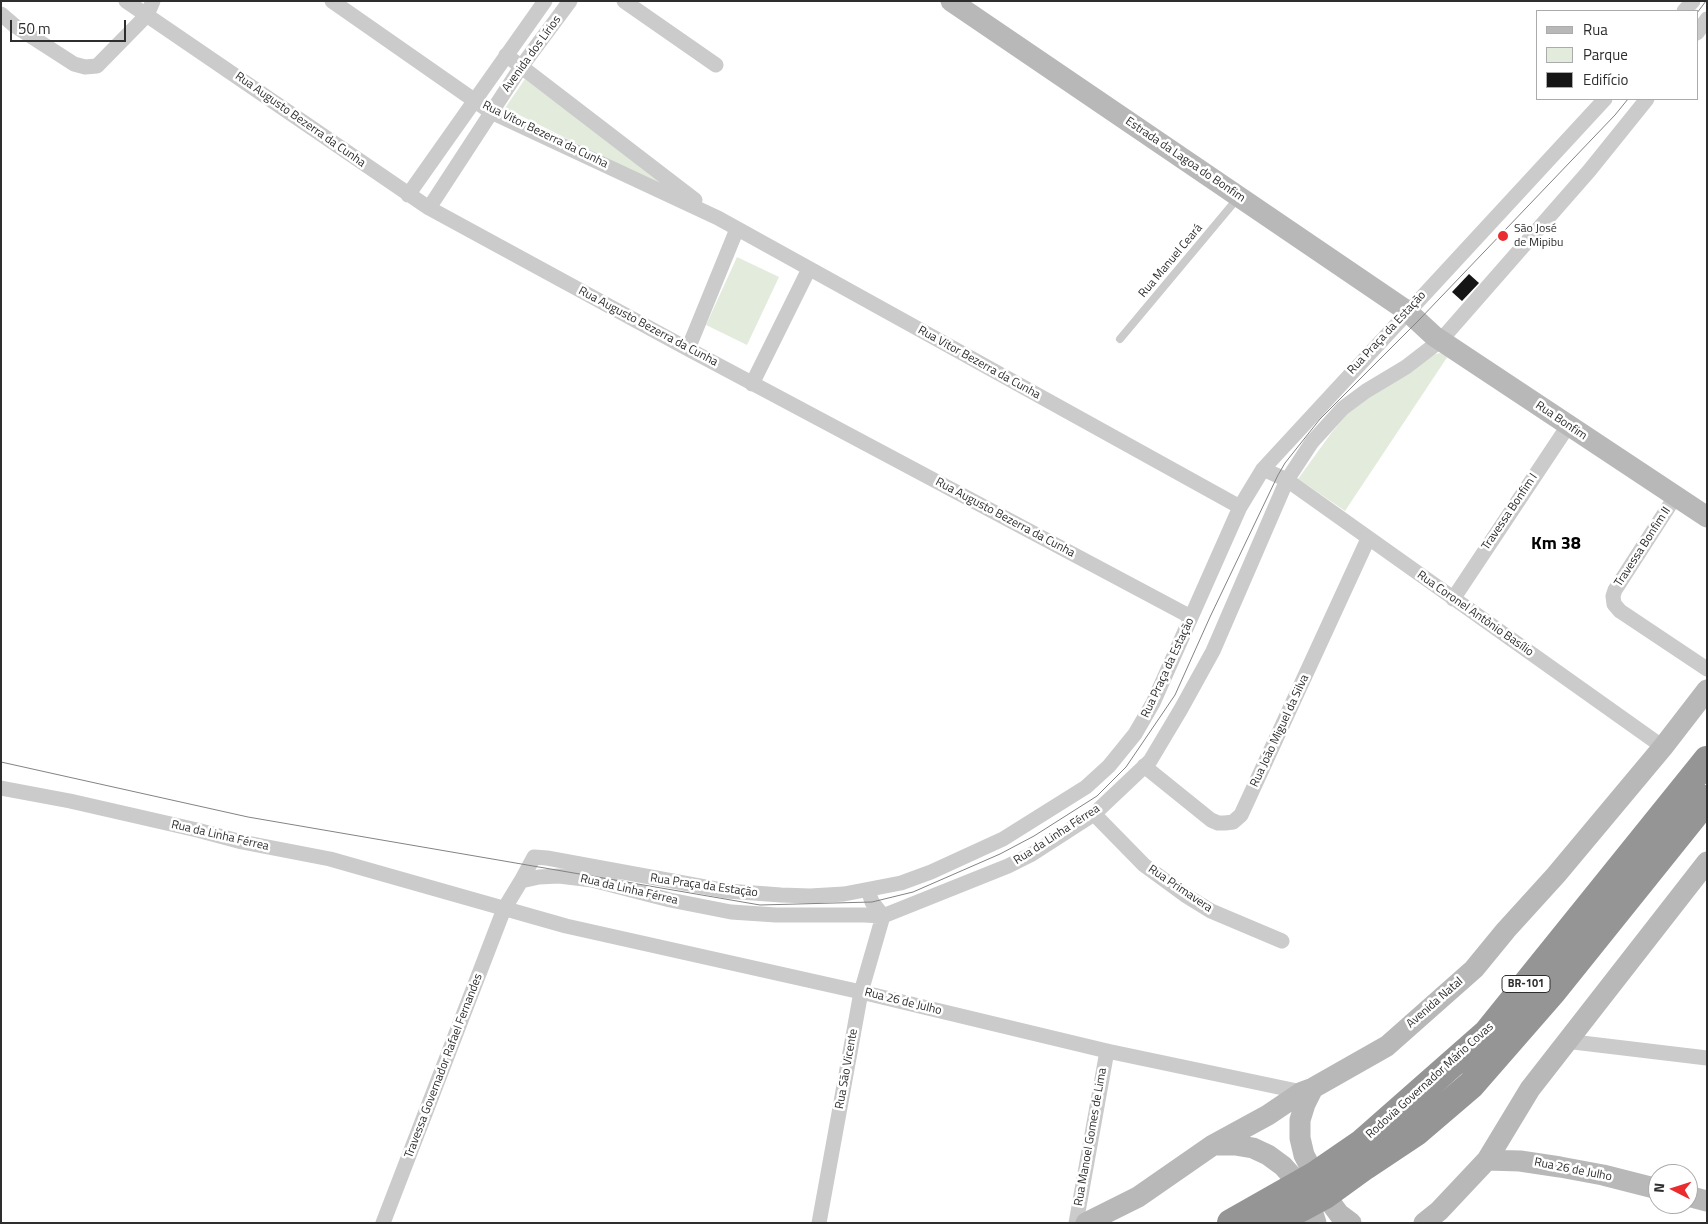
<!DOCTYPE html>
<meta charset="utf-8">
<style>
body{margin:0}
#map{position:relative;width:1708px;height:1224px;overflow:hidden;background:#fff;font-family:"Titillium Web",sans-serif}
canvas{display:block}
.frame{position:absolute;inset:0;border:2px solid #2e2e2e;pointer-events:none}
.legend{position:absolute;left:1536px;top:10px;width:162px;height:90px;box-sizing:border-box;background:#fff;border:1px solid #ababab;margin:0;padding:6px 9px;list-style:none;font-size:15px;color:#2e2e2e}
.legend li{display:flex;align-items:center;gap:10px;height:25px}
.legend b{width:25px;border:1px solid #ababab}
.north{position:absolute;left:1648px;top:1164px;width:50px;height:50px;box-sizing:border-box;background:#fff;border:1px solid #ababab;border-radius:50%;rotate:275deg;font-size:14px;font-weight:700;line-height:20px;text-align:center;color:#2e2e2e}
.north::after{content:'';display:block;margin:auto;width:18px;height:22px;background:#ea2c2e;clip-path:polygon(50% 0,100% 100%,50% 72%,0 100%)}
.scale{position:absolute;left:10px;top:20px;width:116px;height:22px;box-sizing:border-box;border:2px solid #2e2e2e;border-top:0;padding-left:6px;font-size:15px;line-height:18px;white-space:nowrap;color:#2e2e2e;-webkit-text-stroke:4px #fff;paint-order:stroke}
</style>
<div id="map">
<canvas width="1708" height="1224"></canvas>
<div class="frame"></div>
<ul class="legend">
<li><b style="height:6px;background:#b8b8b8"></b>Rua</li>
<li><b style="height:14px;background:#e3ecdc"></b>Parque</li>
<li><b style="height:14px;background:#151515"></b>Edifício</li>
</ul>
<div class="north">N</div>
<div class="scale">50 m</div>
</div>
<script>
const context = document.querySelector('canvas').getContext('2d');
context.lineJoin = 'round';
function fill(path, color) {
  context.fillStyle = color;
  context.fill(path, 'evenodd');
}
function shape(rows) {
  const path = new Path2D();
  for (const r of rows) {
    path.moveTo(r[0], r[1]);
    for (let i = 2; i < r.length; i += 2) path.lineTo(r[i], r[i + 1]);
  }
  return path;
}
function trace(path, color, width, dash) {
  context.strokeStyle = color;
  context.lineWidth = width;
  context.lineCap = dash ? 'butt' : 'round';
  context.setLineDash(dash || []);
  context.stroke(path);
}
function write(font, color, halo, rows, align = 'center') {
  context.font = font + ' "Titillium Web",sans-serif';
  context.lineWidth = 5;
  context.setLineDash([]);
  context.textBaseline = 'middle';
  context.strokeStyle = halo;
  context.fillStyle = color;
  for (const [text, x, y, turn = 0] of rows) {
    context.save();
    context.translate(x, y);
    context.rotate((+turn || 0) * Math.PI / 180);
    context.textAlign = isNaN(turn) ? turn : align;
    if (halo) context.strokeText(text, 0, 0);
    context.fillText(text, 0, 0);
    context.restore();
  }
}
fill(shape([
 [525,79,679,194,505,108],
 [737,257,779,277,747,345,706,325],
 [1440,353,1448,356,1345,511,1298,479,1332,432,1354,406,1432,355]
]), '#e3ecdc');
fill(shape([
 [1469,274,1479,283,1462,301,1452,292]
]), '#151515');
trace(shape([
 [1120,339,1237,199]
]), '#cbcbcb', 8);
trace(shape([
 [126,1,429,208,688,349,1191,617],
 [332,1,491,112,718,218,1240,507],
 [624,1,716,65],
 [1684,11,1693,1],
 [1,14,15,26,74,64,85,67,97,66,147,15,153,1],
 [1697,33,1707,19],
 [506,55,695,200],
 [408,195,545,1],
 [429,208,521,67,570,1],
 [688,349,737,229],
 [752,384,809,269],
 [1263,469,1287,480,1663,747],
 [1675,497,1615,590,1613,596,1614,604,1620,611,1707,669],
 [1453,599,1568,426],
 [1144,766,1211,820,1218,823,1225,823,1233,822,1241,815,1368,539],
 [1,788,70,801,197,830,242,842,330,859,566,926,861,992,1107,1051,1302,1092],
 [1094,814,1144,865,1185,895,1211,911,1282,941],
 [521,881,539,877,559,876,592,880,670,900,731,912,776,915,864,915,883,916,1008,866,1032,854,1094,814,1150,761,1181,709,1213,651,1287,480,1312,442,1343,408,1366,391,1406,367,1441,340,1589,171,1647,99],
 [1565,1041,1707,1058],
 [383,1223,504,909,521,881,534,857,547,858,727,891,781,895,810,896,844,894,901,883,931,872,1003,839,1086,787,1109,766,1135,734,1153,703,1240,507,1263,469,1605,99],
 [819,1223,861,992,883,916,872,902,868,890],
 [1076,1223,1107,1051]
]), '#cbcbcb', 15);
trace(shape([
 [951,1,1407,311,1434,336,1707,517],
 [1313,1088,1305,1104,1300,1120,1300,1138,1304,1155,1325,1195,1339,1214,1351,1223],
 [1215,1145,1235,1145,1253,1148,1268,1155,1283,1166,1299,1184,1310,1204,1316,1223],
 [1487,1160,1520,1161,1560,1167,1603,1175,1658,1189],
 [1688,1196,1707,1201],
 [1086,1223,1138,1197,1213,1145,1268,1115,1302,1092,1313,1088,1387,1046,1474,969,1506,930,1556,875,1663,747,1707,690],
 [1424,1223,1439,1211,1487,1160,1530,1089,1707,862]
]), '#b8b8b8', 21);
trace(shape([
 [1231,1223,1314,1176,1362,1143,1487,1033,1707,760],
 [1273,1223,1325,1195,1365,1166,1416,1132,1471,1085,1553,991,1707,799]
]), '#959595', 28);
trace(shape([
 [1697,13,1706,1],
 [1,762,248,817,760,905,872,902,913,892,1000,854,1034,836,1097,796,1126,767,1175,695,1210,617,1278,475,1285,463,1320,419,1418,321,1615,115,1628,99]
]), '#838383', 1);
for (const [x, y, r, color] of [
 [1503,236,6,"#ea2c2e"]
]) {
  const dot = new Path2D();
  dot.arc(x, y, r, 0, 2 * Math.PI);
  context.fillStyle = color;
  context.fill(dot);
  trace(dot, '#fff', 2);
}
for (const [x, y, w] of [
 [1526,984,48]
]) {
  const box = new Path2D();
  box.roundRect(x - w / 2, y - 8.5, w, 17, 4);
  context.fillStyle = '#fff';
  context.fill(box);
  trace(box, '#2e2e2e', 1);
}
write('bold 11px', '#2e2e2e', null, [
 ["BR-101",1526,984]
]);
write('12px', '#2e2e2e', '#fff', [
 ["Avenida dos Lírios",532,54,-54],
 ["Rua Augusto Bezerra da Cunha",300,120,35],
 ["Rua Vitor Bezerra da Cunha",545,135,26],
 ["Estrada da Lagoa do Bonfim",1185,160,34],
 ["Rua Manuel Ceará",1171,261,-50],
 ["Rua Augusto Bezerra da Cunha",648,327,28],
 ["Rua Praça da Estação",1387,333,-47],
 ["Rua Vitor Bezerra da Cunha",979,363,29],
 ["Rua Bonfim",1561,421,34],
 ["Travessa Bonfim I",1510,512,-56],
 ["Rua Augusto Bezerra da Cunha",1005,518,28],
 ["Travessa Bonfim II",1643,547,-57],
 ["Rua Coronel Antônio Basílio",1475,614,35],
 ["Rua Praça da Estação",1168,668,-65],
 ["Rua João Miguel da Silva",1280,731,-65],
 ["Rua da Linha Férrea",1057,835,-33],
 ["Rua da Linha Férrea",220,836,13],
 ["Rua Praça da Estação",704,886,8],
 ["Rua Primavera",1180,889,34],
 ["Rua da Linha Férrea",629,890,13],
 ["Rua 26 de Julho",903,1002,14],
 ["Avenida Natal",1435,1003,-41],
 ["Travessa Governador Rafael Fernandes",444,1066,-69],
 ["Rua São Vicente",847,1069,-80],
 ["Rodovia Governador Mário Covas",1430,1081,-42],
 ["Rua Manoel Gomes de Lima",1091,1137,-80],
 ["Rua 26 de Julho",1573,1170,11]
]);
write('12px', '#2e2e2e', '#fff', [
 ["São José",1514,229],
 ["de Mipibu",1514,243]
], 'left');
write('bold 18px', '#000', '#fff', [
 ["Km 38",1556,545]
]);
</script>
